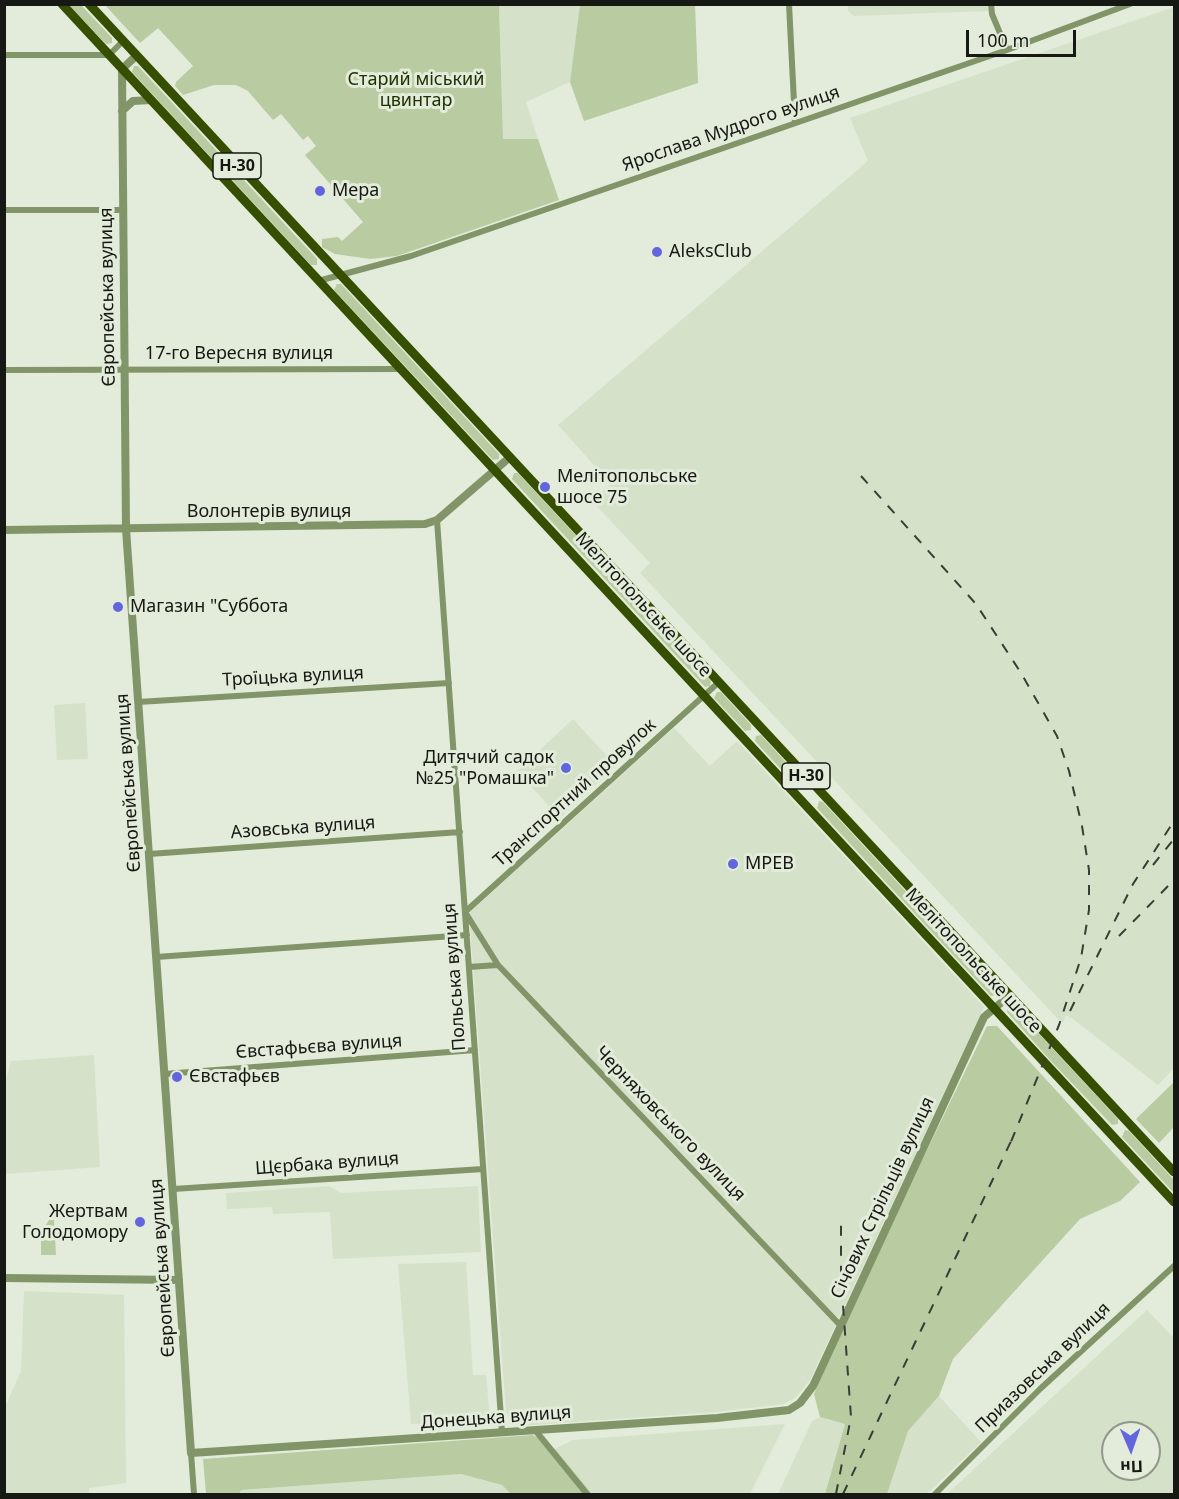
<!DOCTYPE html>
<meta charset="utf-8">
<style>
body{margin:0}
#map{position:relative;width:1179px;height:1499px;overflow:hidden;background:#e3ebda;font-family:"Noto Sans",sans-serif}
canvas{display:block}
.frame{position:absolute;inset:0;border:6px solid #161913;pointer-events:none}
.north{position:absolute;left:1101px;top:1421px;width:60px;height:60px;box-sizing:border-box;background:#e3ebda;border:2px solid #91978a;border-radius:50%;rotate:178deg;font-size:16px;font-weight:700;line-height:24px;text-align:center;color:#161913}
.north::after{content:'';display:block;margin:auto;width:21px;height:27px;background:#6266de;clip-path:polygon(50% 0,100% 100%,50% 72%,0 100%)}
.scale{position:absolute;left:966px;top:30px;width:110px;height:27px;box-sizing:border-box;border:3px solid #161913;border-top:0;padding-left:8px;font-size:18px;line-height:21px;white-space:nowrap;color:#161913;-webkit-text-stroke:4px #e3ebda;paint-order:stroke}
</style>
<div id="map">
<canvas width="1179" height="1499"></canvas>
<div class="frame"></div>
<div class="north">Пн</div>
<div class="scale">100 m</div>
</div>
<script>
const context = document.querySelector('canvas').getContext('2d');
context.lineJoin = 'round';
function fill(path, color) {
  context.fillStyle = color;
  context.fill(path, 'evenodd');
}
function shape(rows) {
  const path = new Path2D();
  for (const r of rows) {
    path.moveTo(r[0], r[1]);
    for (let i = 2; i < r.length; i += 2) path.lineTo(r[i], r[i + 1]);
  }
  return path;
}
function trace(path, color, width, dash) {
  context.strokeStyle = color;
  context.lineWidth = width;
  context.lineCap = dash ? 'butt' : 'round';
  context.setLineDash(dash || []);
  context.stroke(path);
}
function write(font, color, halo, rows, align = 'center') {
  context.font = font + ' "Noto Sans",sans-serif';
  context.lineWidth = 6;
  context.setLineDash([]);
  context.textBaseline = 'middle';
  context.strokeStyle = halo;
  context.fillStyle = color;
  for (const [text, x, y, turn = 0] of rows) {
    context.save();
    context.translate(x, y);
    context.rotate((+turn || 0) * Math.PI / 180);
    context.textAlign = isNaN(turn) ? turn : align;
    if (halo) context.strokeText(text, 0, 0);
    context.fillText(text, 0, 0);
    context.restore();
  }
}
fill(shape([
 [987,4,988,11,854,16,848,11,848,5],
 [499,5,580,5,570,82,526,102,538,139,503,139],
 [1174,7,1174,1068,1158,1085,1073,1019,1066,1015,1063,1022,1057,1018,640,573,650,563,592,501,611,484,558,425,868,161,850,118],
 [85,703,88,759,57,760,54,705],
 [573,719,616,766,560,818,517,771],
 [674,728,710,766,737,741,984,1007,810,1380,796,1397,784,1404,715,1412,519,1426,510,1421,506,1412,469,913],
 [94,1055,100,1167,5,1174,5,1084,11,1061],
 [329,1186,341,1193,478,1186,481,1252,333,1259,330,1212,273,1214,272,1207,227,1209,226,1193],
 [466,1262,473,1375,486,1375,490,1420,411,1424,398,1264],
 [24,1291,124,1295,126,1483,89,1488,89,1494,5,1494,5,1407,21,1371],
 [1147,1310,1174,1338,1174,1494,947,1494],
 [1113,1433,1149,1433,1149,1469,1113,1469],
 [939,1396,981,1442,927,1494,887,1494,908,1431],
 [820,1417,845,1424,825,1494,778,1494,812,1421],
 [785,1424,750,1494,592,1494,555,1449,573,1440],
 [461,1474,502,1485,511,1494,231,1494,239,1494,241,1490]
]), '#d6e1c9');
fill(shape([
 [69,5,81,5,112,38,112,43,106,44],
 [105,5,499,5,503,139,538,139,559,200,397,256,370,259,335,254,322,247,322,239,338,237,342,241,363,222,305,155,316,146,308,136,303,140,281,114,273,120,248,91,236,85,214,85,183,95,175,86,176,82,193,66,158,28,140,43],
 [580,5,695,5,698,83,584,121,570,82],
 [134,66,138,66,317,259,317,265,311,265,132,72],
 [337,284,341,284,499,454,499,459,493,460,334,290],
 [514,473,518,473,711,681,710,686,705,687,512,479],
 [717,692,721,692,751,725,751,730,745,731,714,698],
 [761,735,804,782,804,787,798,788,755,741,756,736],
 [819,801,823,802,997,990,997,995,991,996,817,808],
 [1008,1007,1014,1007,1118,1119,1118,1124,1112,1125,1050,1060,1007,1012],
 [987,1026,997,1026,1140,1182,1120,1201,1080,1219,953,1359,939,1396,908,1431,887,1494,825,1494,845,1424,820,1417,814,1394,852,1305],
 [1174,1082,1174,1127,1159,1143,1136,1119],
 [1125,1130,1129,1131,1174,1180,1174,1193,1122,1137],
 [49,1220,54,1220,56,1255,41,1255,41,1232],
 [533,1435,555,1449,592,1494,511,1494,502,1485,461,1474,241,1490,239,1494,231,1494,206,1493,203,1459]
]), '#b8cba1');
trace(shape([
 [789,4,795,122],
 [991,4,992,14,1007,50],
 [4,55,109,55,122,42],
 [4,210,122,210],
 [318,281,411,256,1007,50,1130,4],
 [4,370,400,369],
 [437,520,502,1432],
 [138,702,449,683],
 [149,854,460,832],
 [156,957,467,935],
 [498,965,465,912,719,682],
 [469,967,498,965,840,1325],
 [164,1074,475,1050],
 [173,1189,483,1169],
 [535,1430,587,1494],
 [191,1453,194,1494],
 [935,1494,1040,1389,1174,1266]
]), '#819568', 6);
trace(shape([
 [136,56,122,69,126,529,191,1453,717,1418,789,1410,800,1403,813,1386,984,1017,1009,996],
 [122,111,133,101,151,100],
 [4,530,425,524,437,520,510,457],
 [4,1278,179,1280]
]), '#819568', 8);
trace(shape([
 [62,4,1174,1202],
 [89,4,1174,1172]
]), '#354e00', 9);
trace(shape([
 [861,476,976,604,1021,673,1057,736,1069,771,1082,826,1089,870,1089,910,1081,958,1059,1025,1010,1144],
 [1153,865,1174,839],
 [1119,936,1174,880],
 [1070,1011,1133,884,1174,821],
 [836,1494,851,1417,841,1277,841,1222],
 [843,1494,1013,1137]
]), '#393d35', 2, [10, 10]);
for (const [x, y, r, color] of [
 [320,191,6,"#6266de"],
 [657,252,6,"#6266de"],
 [545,487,6,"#6266de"],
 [118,607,6,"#6266de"],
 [566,768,6,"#6266de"],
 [733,864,6,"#6266de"],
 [177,1077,6,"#6266de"],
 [140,1222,6,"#6266de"]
]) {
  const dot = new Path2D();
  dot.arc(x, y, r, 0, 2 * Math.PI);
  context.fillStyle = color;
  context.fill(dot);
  trace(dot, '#e3ebda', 2);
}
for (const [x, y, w] of [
 [237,166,48],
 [806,776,48]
]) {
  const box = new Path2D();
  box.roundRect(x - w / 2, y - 13, w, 26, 4.5);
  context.fillStyle = '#e3ebda';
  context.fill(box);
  trace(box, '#161913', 1.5);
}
write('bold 16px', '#161913', null, [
 ["Н-30",237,166],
 ["Н-30",806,776]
]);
write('18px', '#213202', '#e3ebda', [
 ["Старий міський",416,80],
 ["цвинтар",416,101]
]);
write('18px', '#161913', '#e3ebda', [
 ["Ярослава Мудрого вулиця",731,129,-19],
 ["Європейська вулиця",108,297,-91],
 ["17-го Вересня вулиця",239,354],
 ["Волонтерів вулиця",269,512],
 ["Мелітопольське шосе",643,605,47],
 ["Троїцька вулиця",293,677,-3],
 ["Європейська вулиця",129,783,-94],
 ["Транспортний провулок",575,793,-42],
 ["Азовська вулиця",303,828,-4],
 ["Мелітопольське шосе",973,961,47],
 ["Польська вулиця",455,977,-94],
 ["Євстафьєва вулиця",319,1047,-4],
 ["Черняховського вулиця",670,1124,46],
 ["Щєрбака вулиця",327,1164,-4],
 ["Січових Стрільців вулиця",883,1198,-65],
 ["Європейська вулиця",163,1268,-94],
 ["Приазовська вулиця",1043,1368,-44],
 ["Донецька вулиця",496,1418,-4]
]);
write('18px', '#161913', '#e3ebda', [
 ["Мера",332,191],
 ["AleksClub",669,252],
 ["Мелітопольське",557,477],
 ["шосе 75",557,498],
 ["Магазин \"Суббота",130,607],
 ["Дитячий садок",554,758,"right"],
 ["№25 \"Ромашка\"",554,779,"right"],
 ["МРЕВ",745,864],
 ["Євстафьєв",189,1077],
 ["Жертвам",128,1212,"right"],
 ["Голодомору",128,1233,"right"]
], 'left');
</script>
